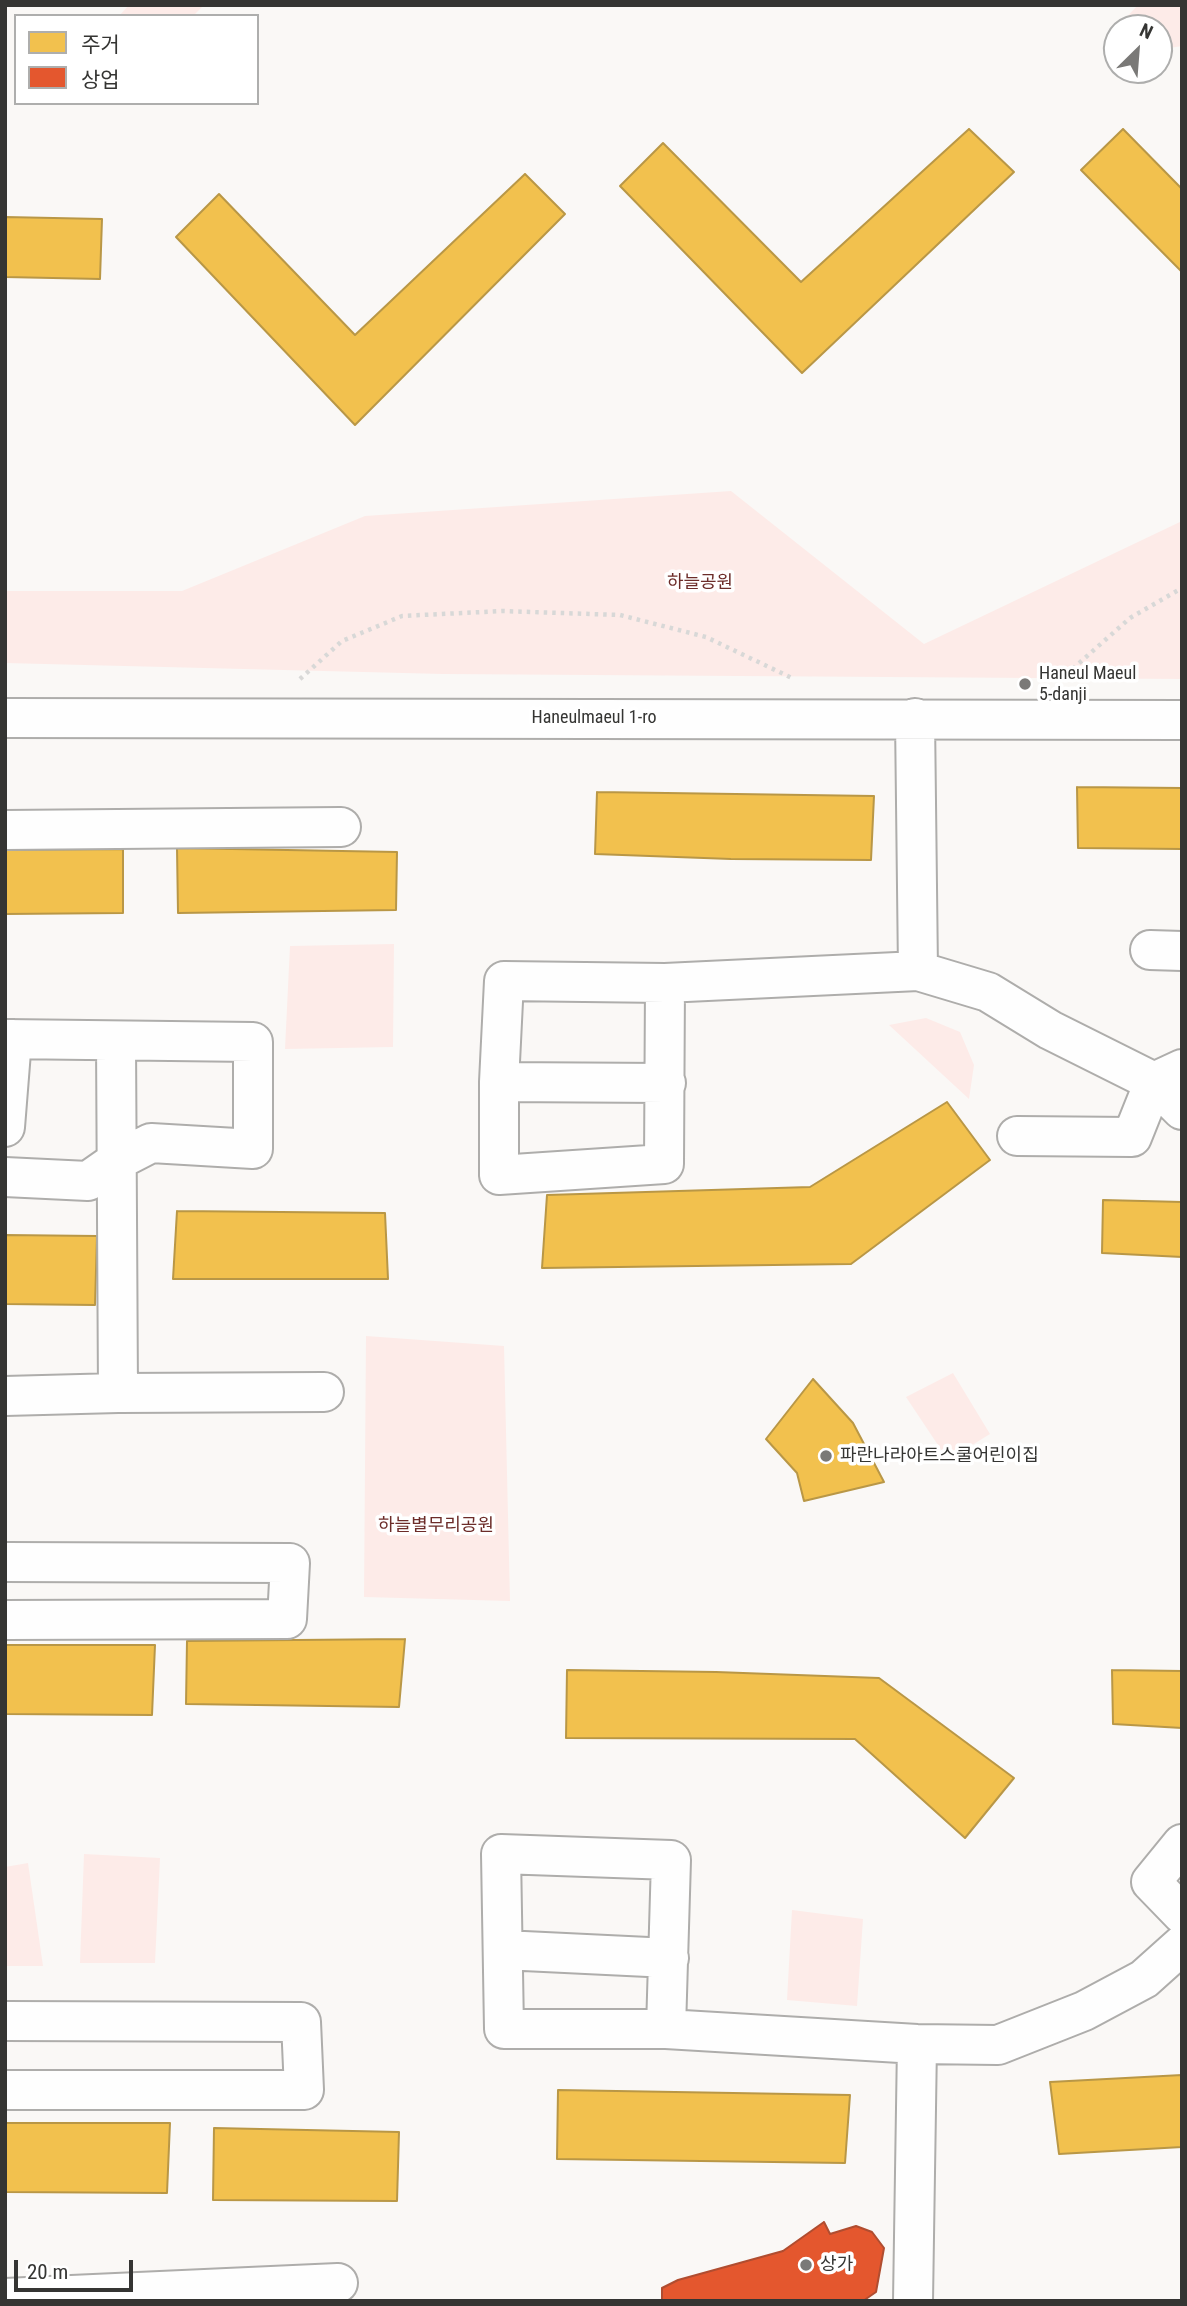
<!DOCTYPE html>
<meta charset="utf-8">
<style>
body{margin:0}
#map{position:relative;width:1187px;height:2306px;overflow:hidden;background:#faf8f6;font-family:"Roboto Condensed","Noto Sans KR",sans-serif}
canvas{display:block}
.frame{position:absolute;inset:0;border:7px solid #353533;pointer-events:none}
.legend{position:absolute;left:14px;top:14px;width:245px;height:91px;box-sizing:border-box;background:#fff;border:2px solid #aeaead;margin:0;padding:9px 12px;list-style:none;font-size:21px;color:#353533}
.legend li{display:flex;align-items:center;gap:14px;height:35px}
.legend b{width:35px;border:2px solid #aeaead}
.north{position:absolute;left:1103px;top:14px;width:70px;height:70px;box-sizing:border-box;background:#fff;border:2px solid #aeaead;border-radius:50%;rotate:25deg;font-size:19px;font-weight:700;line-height:28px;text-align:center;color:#353533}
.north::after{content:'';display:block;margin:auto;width:24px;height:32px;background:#7a7977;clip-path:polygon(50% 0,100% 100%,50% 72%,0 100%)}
.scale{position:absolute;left:14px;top:2260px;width:119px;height:32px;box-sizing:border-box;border:4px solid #353533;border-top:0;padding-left:9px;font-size:21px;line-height:24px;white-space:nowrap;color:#353533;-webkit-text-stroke:5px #fff;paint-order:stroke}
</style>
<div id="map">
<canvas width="1187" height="2306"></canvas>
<div class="frame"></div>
<ul class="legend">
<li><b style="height:19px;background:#f2c14e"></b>주거</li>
<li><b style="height:19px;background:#e4572e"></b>상업</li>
</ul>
<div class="north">N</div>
<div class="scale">20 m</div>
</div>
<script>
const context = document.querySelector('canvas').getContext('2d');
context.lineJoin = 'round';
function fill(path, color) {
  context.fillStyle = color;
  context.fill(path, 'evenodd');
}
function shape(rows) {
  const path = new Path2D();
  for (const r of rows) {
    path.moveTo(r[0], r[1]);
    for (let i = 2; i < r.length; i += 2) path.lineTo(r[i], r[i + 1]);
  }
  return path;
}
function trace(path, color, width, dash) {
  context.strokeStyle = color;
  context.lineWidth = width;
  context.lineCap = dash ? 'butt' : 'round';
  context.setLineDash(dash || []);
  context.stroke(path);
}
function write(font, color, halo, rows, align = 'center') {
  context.font = font + ' "Roboto Condensed","Noto Sans KR",sans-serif';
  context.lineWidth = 7;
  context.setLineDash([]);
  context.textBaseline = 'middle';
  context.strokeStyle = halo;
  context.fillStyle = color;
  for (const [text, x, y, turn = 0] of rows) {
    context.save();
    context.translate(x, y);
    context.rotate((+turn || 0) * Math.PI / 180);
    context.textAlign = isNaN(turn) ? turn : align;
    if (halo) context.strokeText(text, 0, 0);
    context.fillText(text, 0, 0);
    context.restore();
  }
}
fill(shape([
 [129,5,204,5,193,16,119,16],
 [1138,5,1182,5,1182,46,1170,48,1159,43,1159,28,1127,28,1120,24],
 [731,491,924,644,1182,521,1182,679,443,674,5,663,5,591,182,591,365,516],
 [394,944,393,1047,285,1049,290,946],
 [926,1018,960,1032,974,1065,969,1099,889,1025],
 [366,1336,504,1346,510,1601,364,1597],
 [953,1373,990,1434,948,1460,906,1397],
 [84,1854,160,1858,155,1963,80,1963],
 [28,1863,43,1966,5,1966,5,1867],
 [792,1910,863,1919,857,2006,787,2000]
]), '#fdebe8');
const homes = shape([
 [969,129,1014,172,802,373,620,186,663,143,801,282,969,129],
 [1123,129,1182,189,1182,272,1081,170,1123,129],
 [525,174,565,214,355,425,176,237,219,194,355,335,525,174],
 [5,217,102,219,100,279,5,277,5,217],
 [1077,787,1182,788,1182,849,1078,848,1077,787],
 [597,792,874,796,871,860,731,859,595,854,597,792],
 [177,848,397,852,396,910,178,913,177,848],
 [123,849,123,913,5,914,5,850,123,849],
 [947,1102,990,1160,851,1264,542,1268,547,1195,810,1187,947,1102],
 [1103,1200,1182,1202,1182,1257,1102,1253,1103,1200],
 [177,1211,385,1213,388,1279,173,1279,177,1211],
 [5,1235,97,1236,95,1305,5,1304,5,1235],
 [813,1379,853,1423,884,1482,804,1501,797,1473,766,1439,813,1379],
 [405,1639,399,1707,186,1704,187,1641,405,1639],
 [5,1645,155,1645,152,1715,5,1714,5,1645],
 [567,1670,716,1672,879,1678,1014,1778,965,1838,855,1739,566,1738,567,1670],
 [1112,1670,1182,1671,1182,1728,1113,1724,1112,1670],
 [1182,2075,1182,2147,1059,2154,1050,2082,1182,2075],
 [558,2090,850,2095,845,2163,557,2159,558,2090],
 [5,2123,170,2123,167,2193,5,2192,5,2123],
 [214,2128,399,2132,397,2201,213,2200,214,2128]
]);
fill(homes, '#f2c14e');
trace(homes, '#b99746', 2);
const shops = shape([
 [824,2222,830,2234,856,2226,872,2232,884,2248,876,2292,863,2301,662,2301,662,2288,678,2280,783,2251,824,2222]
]);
fill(shops, '#e4572e');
trace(shops, '#b04d30', 2);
const minor = shape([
 [5,718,1182,720],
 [915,718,918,971],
 [5,830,341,827],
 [1150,950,1182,951],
 [665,983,664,1164,499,1175,499,1082,504,981,665,983,918,971,988,992,1050,1030,1154,1082,1182,1110],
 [5,1039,253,1042,253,1149,151,1143,118,1160,88,1181,5,1177],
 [116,1041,118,1393],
 [499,1082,666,1083],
 [5,1127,12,1039],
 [1017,1136,1132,1137,1154,1082,1182,1069],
 [5,1396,118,1393,324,1392],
 [5,1562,290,1563,287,1619,5,1620],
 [1182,1844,1151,1882,1182,1914],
 [503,1950,669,1958],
 [5,2021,301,2022,304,2090,5,2090],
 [666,2029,671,1860,501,1854,504,2029,666,2029,917,2044,998,2045,1084,2011,1144,1979,1182,1945],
 [5,2298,338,2283],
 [913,2301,917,2044]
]);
trace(minor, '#aeadab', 42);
trace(shape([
 [300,679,342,641,402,616,502,611,620,615,706,637,794,679],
 [1060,680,1130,618,1182,588]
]), '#d8d8d7', 4.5, [3.5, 5]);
trace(minor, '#fefefe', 38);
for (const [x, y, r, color] of [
 [1025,684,7,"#7a7977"],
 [826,1456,7,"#7a7977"],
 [806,2265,7,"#7a7977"]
]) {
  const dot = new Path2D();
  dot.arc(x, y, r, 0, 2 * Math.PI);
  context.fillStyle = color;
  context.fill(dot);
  trace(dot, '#fff', 2.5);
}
write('18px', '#6c2c29', '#fff', [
 ["하늘공원",700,583],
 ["하늘별무리공원",436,1526]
]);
write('18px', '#353533', '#fff', [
 ["Haneul Maeul",1039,674],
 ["5-danji",1039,695],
 ["파란나라아트스쿨어린이집",840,1456],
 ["상가",820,2265]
], 'left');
write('18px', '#353533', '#fff', [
 ["Haneulmaeul 1-ro",594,718]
]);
</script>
